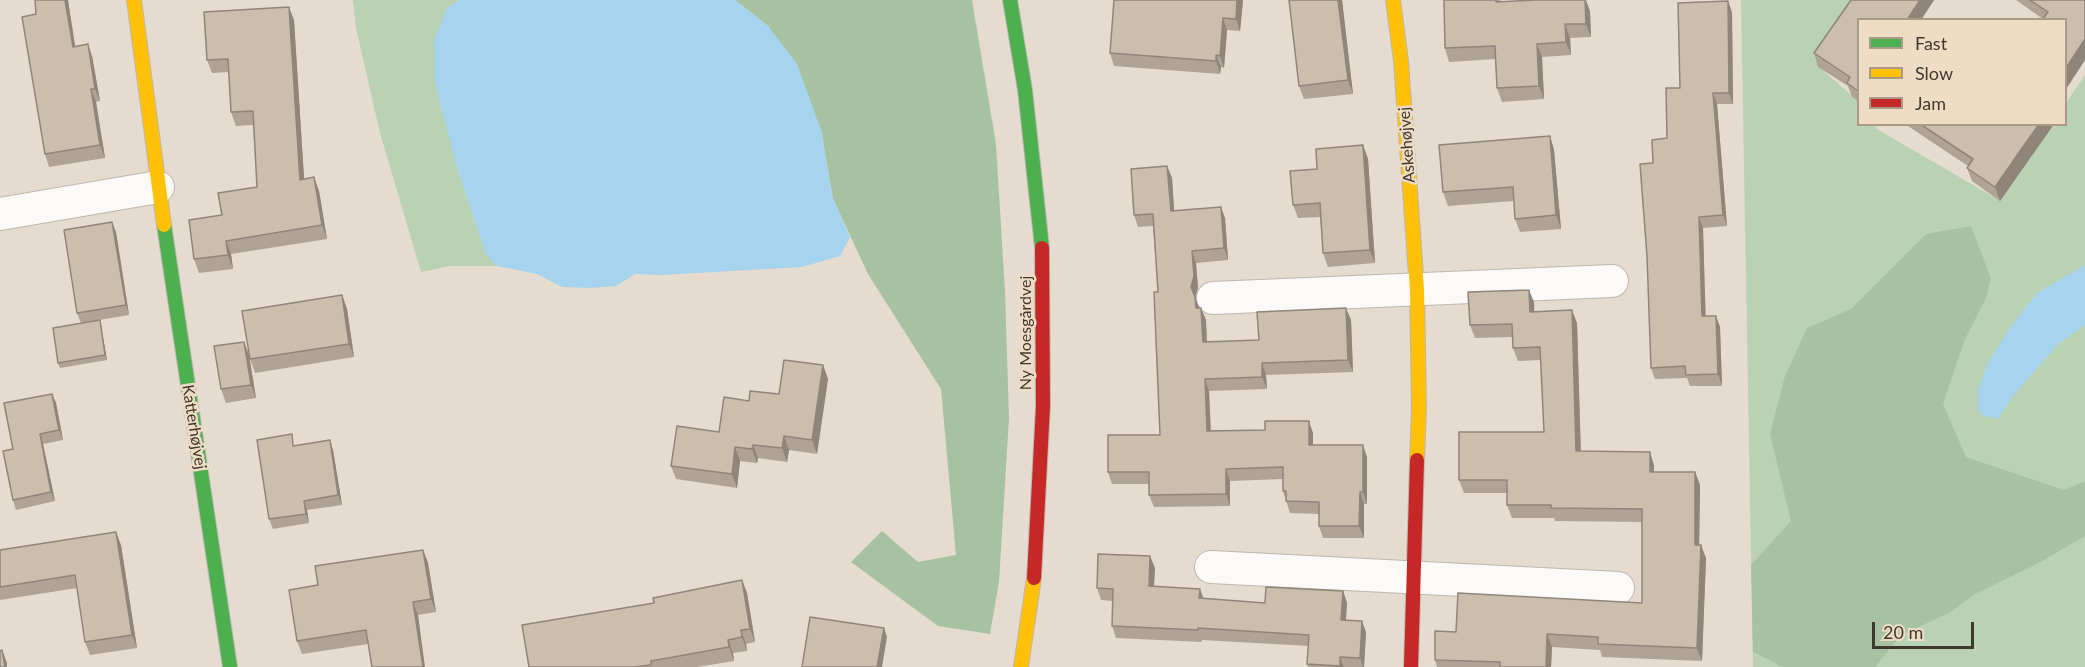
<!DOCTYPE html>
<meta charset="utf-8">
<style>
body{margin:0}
#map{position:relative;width:2085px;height:667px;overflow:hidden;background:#e5dbcf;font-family:Lato,sans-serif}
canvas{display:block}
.legend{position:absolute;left:1857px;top:18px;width:210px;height:108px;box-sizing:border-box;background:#efdcc5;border:2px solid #a99a89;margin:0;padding:8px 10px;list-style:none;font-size:18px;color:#3f382e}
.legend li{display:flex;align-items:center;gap:12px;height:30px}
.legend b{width:30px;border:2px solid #a99a89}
.scale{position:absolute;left:1872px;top:622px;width:102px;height:27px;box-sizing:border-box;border:3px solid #3f382e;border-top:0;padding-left:8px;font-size:18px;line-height:21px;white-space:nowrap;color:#3f382e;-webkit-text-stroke:4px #efdcc5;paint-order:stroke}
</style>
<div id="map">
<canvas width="2085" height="667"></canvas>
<ul class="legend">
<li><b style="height:8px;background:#4caf50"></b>Fast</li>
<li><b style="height:8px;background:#ffc107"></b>Slow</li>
<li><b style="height:8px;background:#c62828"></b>Jam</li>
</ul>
<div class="scale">20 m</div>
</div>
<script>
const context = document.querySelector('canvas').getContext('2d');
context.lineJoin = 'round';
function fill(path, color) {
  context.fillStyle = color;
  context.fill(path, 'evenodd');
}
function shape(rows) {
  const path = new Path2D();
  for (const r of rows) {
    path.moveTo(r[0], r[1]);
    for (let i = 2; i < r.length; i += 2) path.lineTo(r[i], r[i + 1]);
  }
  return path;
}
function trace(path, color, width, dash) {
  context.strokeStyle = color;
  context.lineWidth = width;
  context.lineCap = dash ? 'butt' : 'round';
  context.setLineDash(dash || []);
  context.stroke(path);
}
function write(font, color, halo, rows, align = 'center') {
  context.font = font + ' Lato,sans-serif';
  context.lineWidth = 5;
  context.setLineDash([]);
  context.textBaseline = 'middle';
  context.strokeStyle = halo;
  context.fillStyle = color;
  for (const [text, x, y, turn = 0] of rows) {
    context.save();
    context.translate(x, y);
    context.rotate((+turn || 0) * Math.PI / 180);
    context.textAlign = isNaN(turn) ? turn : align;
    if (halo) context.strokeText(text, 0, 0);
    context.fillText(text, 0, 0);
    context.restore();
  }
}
fill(shape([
 [353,0,459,0,447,8,458,171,486,253,497,266,450,266,421,272,380,133,356,28],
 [1741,0,1865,0,1819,67,1858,101,1858,124,1877,125,1875,128,1999,200,2051,125,2066,124,2066,103,2085,75,2085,667,1753,667]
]), '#b8d2b3');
fill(shape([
 [735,0,972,0,996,144,1005,292,1009,418,999,582,990,634,938,626,851,562,882,531,918,562,956,555,941,389,868,274,833,199,821,130,768,26],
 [1971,226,1991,279,1986,298,1965,339,1943,404,1966,457,2064,490,2085,481,2085,536,2035,565,1975,594,1949,613,1901,635,1875,667,1783,667,1753,652,1751,565,1791,521,1770,434,1785,376,1807,328,1851,309,1926,234]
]), '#a7c2a1');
fill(shape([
 [459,0,735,0,768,26,797,64,821,130,833,199,850,237,840,256,802,267,661,275,635,274,616,286,590,288,562,287,537,274,497,266,486,254,458,171,435,84,434,40,447,8],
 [2085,265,2085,325,2057,345,2012,397,1998,419,1982,415,1978,409,1978,391,1987,365,2009,329,2037,293]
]), '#a6d4ef');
const street = shape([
 [0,214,158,187],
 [1213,298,1612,281],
 [1211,567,1618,588]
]);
const fast = shape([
 [1010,0,1025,90,1042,248],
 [164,225,230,667]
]);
const slow = shape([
 [134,0,164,225],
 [1393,0,1401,61,1417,290,1419,408,1417,460],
 [1021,667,1034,578]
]);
const jam = shape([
 [1034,578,1043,406,1042,248],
 [1411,667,1417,460]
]);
trace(street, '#beb7ad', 34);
trace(fast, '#beb7ad', 16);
trace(slow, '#beb7ad', 16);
trace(jam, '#beb7ad', 16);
trace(street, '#fbfaf8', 32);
trace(fast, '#4caf50', 14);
trace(slow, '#ffc107', 14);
trace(jam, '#c62828', 14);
fill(shape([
 [35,0,68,0,75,47,92,56,100,101,96,102,105,158,49,167,45,154],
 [1243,0,1240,31,1227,30,1224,68,1221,67,1220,74,1114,66,1110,53],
 [1342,0,1353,94,1304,99,1299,86],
 [1444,0,1500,0,1501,2,1590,11,1591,37,1570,38,1571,55,1542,57,1544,99,1502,102,1497,88,1495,59,1449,62,1445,48],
 [1851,0,1934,0,1921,20,1858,20,1858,101,1852,97,1848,86,1818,67,1814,53],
 [2016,0,2085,0,2085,60,2066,89,2066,20,2043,19],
 [1732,12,1733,104,1717,104,1727,226,1703,228,1705,316,1716,316,1720,327,1722,386,1690,386,1687,378,1655,379,1651,368,1653,163,1667,138,1680,88],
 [294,20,304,179,319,191,327,239,231,254,233,269,199,273,194,259,222,215,257,187,253,125,236,126,231,112,229,72,212,73,207,60],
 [1905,124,2054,124,2000,201,1972,181,1967,168,1968,166],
 [1550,136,1554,150,1561,229,1520,232,1515,219,1514,201,1448,206,1443,192],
 [1363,145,1368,159,1375,263,1328,267,1323,253,1320,217,1298,218,1293,205,1317,169],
 [1167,166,1172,178,1174,211,1225,218,1228,260,1196,263,1198,288,1195,298,1199,308,1201,308,1206,320,1207,342,1259,340,1346,308,1351,320,1353,372,1266,375,1267,389,1209,391,1211,431,1313,433,1313,445,1367,457,1367,504,1364,504,1364,538,1323,538,1319,526,1319,514,1290,513,1283,491,1283,479,1230,481,1230,506,1154,507,1149,495,1149,484,1112,484,1108,472,1160,435,1158,292,1153,226,1138,227,1134,215],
 [116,232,129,315,81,323,77,313],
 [342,295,347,309,354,357,255,373,250,359],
 [1534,302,1534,312,1577,323,1581,451,1654,465,1654,472,1695,472,1700,485,1699,545,1706,558,1702,661,1602,657,1600,650,1552,647,1551,667,1437,667,1435,660,1456,632,1642,603,1642,522,1555,521,1554,518,1512,518,1507,505,1507,493,1464,493,1459,480,1544,432,1541,360,1518,361,1513,348,1513,337,1475,338,1470,325],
 [101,326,107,360,60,368,58,363],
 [244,342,249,355,256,398,226,403,221,389],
 [823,365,828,379,817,454,789,450,787,462,758,458,757,463,740,461,737,488,676,479,671,466,719,432,749,401,779,394],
 [52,394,56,403,63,440,43,444,55,501,16,510,13,500,13,449],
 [296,446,333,450,342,505,307,510,309,523,273,529,269,519],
 [121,545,137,648,90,655,85,642,77,588,0,600,0,550],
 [423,550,428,563,436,612,418,615,420,630,368,644,302,654,297,641,318,585],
 [1155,568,1154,586,1203,598,1265,603,1343,591,1347,603,1346,620,1366,632,1364,667,1308,667,1307,664,1308,646,1202,640,1202,642,1116,638,1112,626,1113,601,1101,600,1097,588],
 [742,580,747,593,755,642,746,644,747,651,733,653,734,661,697,667,529,667,654,603]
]), '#afa395');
fill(shape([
 [65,0,68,0,77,59,73,47],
 [1237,0,1243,0,1240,31,1236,19],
 [1338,0,1342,0,1353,94,1348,80],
 [1585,0,1586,0,1590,11,1591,37,1586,24],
 [1920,0,1934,0,1921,20,1907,20],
 [1728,1,1732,12,1733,104,1729,93],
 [289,7,294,20,305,193,300,180],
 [1223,18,1227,30,1224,68,1220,56],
 [1565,24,1570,38,1571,55,1566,42],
 [2085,39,2085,60,2066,89,2066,68],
 [88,44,92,56,100,101,95,89],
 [1537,44,1542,57,1544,99,1539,86],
 [1216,55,1221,67,1220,74,1216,61],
 [91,89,96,102,105,158,100,145],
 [1713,93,1717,104,1727,226,1723,215],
 [2039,124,2054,124,2000,201,1995,187],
 [1550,136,1554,150,1561,229,1556,215],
 [1363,145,1368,159,1375,263,1370,250],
 [1167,166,1172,178,1175,223,1171,211],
 [314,177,319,191,327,239,322,225],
 [1221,207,1225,218,1228,260,1224,248],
 [1699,217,1703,228,1706,327,1702,316],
 [112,222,116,232,129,315,126,305],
 [226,241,231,254,233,269,228,255],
 [1192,251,1196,263,1198,288,1195,298,1200,309,1196,308,1191,287],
 [1529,290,1534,302,1535,325,1530,312],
 [342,295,347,309,354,357,349,344],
 [1201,308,1206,320,1207,354,1203,342],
 [1346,308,1351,320,1353,372,1348,360],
 [1572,310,1577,323,1581,464,1576,451],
 [1716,316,1720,327,1722,386,1718,374],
 [100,320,101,326,107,360,105,355],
 [244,342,249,355,256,398,251,385],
 [1262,363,1266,375,1267,389,1262,377],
 [823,365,828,379,817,454,812,440],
 [1205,379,1209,391,1211,443,1207,431],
 [52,394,56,403,63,440,59,430],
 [1309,421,1313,433,1313,457,1309,445],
 [40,434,43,444,55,501,51,492],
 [784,436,789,450,787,462,782,448],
 [330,440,333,450,342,505,338,495],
 [753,445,758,458,757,463,752,449],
 [1363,445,1367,457,1367,504,1363,492],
 [735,447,740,461,737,488,732,474],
 [1650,452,1654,465,1654,485,1650,472],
 [1226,469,1230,481,1230,506,1226,494],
 [1695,472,1700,485,1699,558,1695,545],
 [1360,492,1364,504,1364,538,1359,526],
 [304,501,307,510,309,523,306,514],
 [116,532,121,545,137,648,132,635],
 [1701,545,1706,558,1702,661,1697,648],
 [423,550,428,563,436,612,431,599],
 [1150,556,1155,568,1153,598,1149,586],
 [742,580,747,593,755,642,750,629],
 [1200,589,1204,600,1199,598],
 [1343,591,1347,603,1345,631,1341,620],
 [413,602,418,615,425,667,423,667],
 [1362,621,1366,632,1364,667,1363,667,1360,658],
 [884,628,887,637,882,667,877,667],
 [741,630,746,644,747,651,742,637],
 [1547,634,1552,647,1551,667,1546,667],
 [728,640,733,653,734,661,729,647],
 [2,650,7,663,7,667,5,667],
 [1340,657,1344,667,1340,667]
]), '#8f8579');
const building = shape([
 [35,0,65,0,73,47,88,44,95,89,91,89,100,145,45,154,22,17,36,14,35,0],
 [1114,0,1237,0,1236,19,1223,18,1220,56,1216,55,1216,61,1110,53,1114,0],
 [1289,0,1338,0,1348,80,1299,86,1289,0],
 [1444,0,1496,0,1496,2,1536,0,1585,0,1586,24,1565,24,1566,42,1537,44,1539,86,1497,88,1495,46,1445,48,1444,0],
 [1851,0,1920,0,1907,20,1858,20,1858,91,1847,83,1850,77,1814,53,1851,0],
 [2030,0,2085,0,2085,39,2066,68,2066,20,2042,20,2048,12,2030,0],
 [1728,1,1729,93,1713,93,1723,215,1699,217,1702,316,1716,316,1718,374,1686,375,1685,366,1651,368,1647,256,1640,164,1653,163,1652,140,1667,138,1666,88,1680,88,1678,3,1728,1],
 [289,7,300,180,314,177,322,225,226,241,228,255,194,259,189,220,222,215,218,193,257,187,253,111,231,112,228,59,207,60,204,12,289,7],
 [1920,124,2039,124,1995,187,1967,168,1973,159,1920,124],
 [1550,136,1556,215,1515,219,1513,187,1443,192,1439,145,1550,136],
 [1363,145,1370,250,1323,253,1320,203,1293,205,1290,171,1317,169,1316,149,1363,145],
 [1167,166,1171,211,1221,207,1224,248,1192,251,1194,276,1191,287,1195,297,1196,308,1201,308,1203,342,1259,340,1257,312,1346,308,1348,360,1262,363,1262,377,1205,379,1207,431,1265,430,1265,421,1309,421,1309,445,1363,445,1363,492,1360,492,1359,526,1319,526,1319,502,1286,501,1286,491,1283,491,1283,467,1226,469,1226,494,1149,495,1149,472,1108,472,1108,435,1160,435,1154,292,1158,292,1153,214,1134,215,1131,169,1167,166],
 [112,222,126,305,77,313,64,230,112,222],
 [1529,290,1530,312,1572,310,1576,451,1650,452,1650,472,1695,472,1695,545,1701,545,1697,648,1598,644,1598,637,1547,634,1546,667,1500,667,1500,662,1435,660,1435,631,1456,632,1458,593,1642,603,1642,509,1551,508,1551,505,1507,505,1507,480,1459,480,1459,432,1544,432,1540,347,1513,348,1512,324,1470,325,1468,292,1529,290],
 [342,295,349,344,250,359,242,311,342,295],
 [100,320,105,355,58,363,53,328,100,320],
 [244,342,251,385,221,389,214,346,244,342],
 [784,360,823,365,812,440,784,436,782,448,753,445,752,449,735,447,732,474,671,466,677,426,719,432,724,397,749,401,750,391,779,394,784,360],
 [52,394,59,430,40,434,51,492,13,500,3,451,13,449,4,403,52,394],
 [292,434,293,446,330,440,338,495,304,501,306,514,269,519,257,440,292,434],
 [116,532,132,635,85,642,75,575,0,587,0,550,116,532],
 [423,550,431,599,413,602,423,667,372,667,366,630,297,641,289,590,318,585,315,566,423,550],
 [1098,554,1150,556,1149,586,1200,589,1199,598,1265,603,1266,587,1343,591,1341,620,1362,621,1360,658,1340,657,1340,666,1307,664,1309,635,1198,628,1198,630,1112,626,1113,589,1097,588,1098,554],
 [742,580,750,629,741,630,742,637,728,640,729,647,651,661,651,665,634,667,529,667,522,625,654,603,653,598,742,580],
 [810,617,884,628,877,667,802,667,810,617],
 [2,650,5,667,0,667,0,651,2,650]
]);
fill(building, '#ccbead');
trace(building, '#8f8579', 1.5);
write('16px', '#3f382e', '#efdcc5', [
 ["Askehøjvej",1407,145,-94],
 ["Ny Moesgårdvej",1026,333,-90],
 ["Katterhøjvej",194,427,81]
]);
</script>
